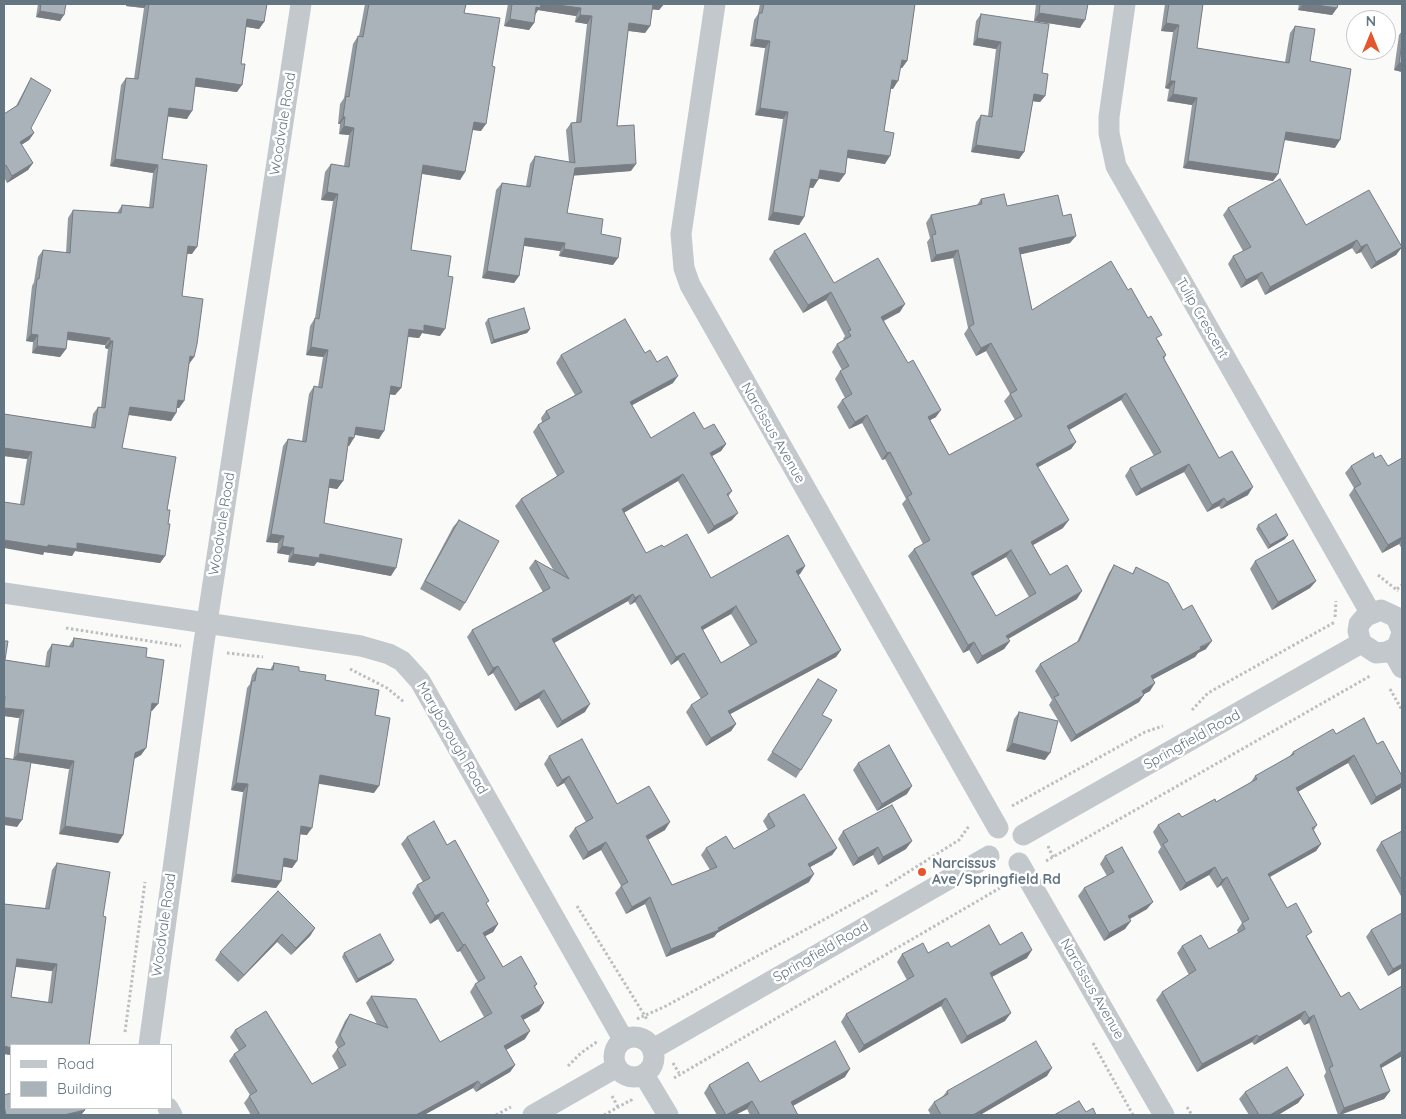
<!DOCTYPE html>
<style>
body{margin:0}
#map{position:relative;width:1406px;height:1119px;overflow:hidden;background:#fafaf8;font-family:Quicksand,sans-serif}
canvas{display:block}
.frame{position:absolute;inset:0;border:5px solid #657683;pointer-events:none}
.legend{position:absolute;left:10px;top:1044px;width:162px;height:65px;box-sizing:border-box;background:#fff;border:1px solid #c1c8cd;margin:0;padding:6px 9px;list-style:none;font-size:15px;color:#657683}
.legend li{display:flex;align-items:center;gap:10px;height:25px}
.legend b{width:25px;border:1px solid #c1c8cd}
.north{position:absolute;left:1346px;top:10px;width:50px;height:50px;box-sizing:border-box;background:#fff;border:1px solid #c1c8cd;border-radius:50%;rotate:0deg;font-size:14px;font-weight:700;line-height:20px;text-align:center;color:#657683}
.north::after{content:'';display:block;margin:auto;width:18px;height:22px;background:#e4572e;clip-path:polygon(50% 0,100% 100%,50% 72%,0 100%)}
</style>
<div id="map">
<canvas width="1406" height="1119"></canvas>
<div class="frame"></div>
<ul class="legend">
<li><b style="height:6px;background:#c3c8cc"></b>Road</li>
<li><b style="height:14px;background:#aab3b9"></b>Building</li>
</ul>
<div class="north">N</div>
</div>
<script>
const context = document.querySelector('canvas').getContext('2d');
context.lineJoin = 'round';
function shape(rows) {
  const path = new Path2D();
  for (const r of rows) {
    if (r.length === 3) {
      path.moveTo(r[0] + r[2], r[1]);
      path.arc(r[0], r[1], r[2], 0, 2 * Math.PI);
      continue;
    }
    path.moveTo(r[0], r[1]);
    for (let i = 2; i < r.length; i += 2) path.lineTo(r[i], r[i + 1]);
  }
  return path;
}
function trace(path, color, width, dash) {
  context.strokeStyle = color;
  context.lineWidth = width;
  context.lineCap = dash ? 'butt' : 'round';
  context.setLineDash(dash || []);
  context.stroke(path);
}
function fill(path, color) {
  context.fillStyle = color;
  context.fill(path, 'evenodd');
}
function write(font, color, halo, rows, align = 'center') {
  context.font = font + ' Quicksand,sans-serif';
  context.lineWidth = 5;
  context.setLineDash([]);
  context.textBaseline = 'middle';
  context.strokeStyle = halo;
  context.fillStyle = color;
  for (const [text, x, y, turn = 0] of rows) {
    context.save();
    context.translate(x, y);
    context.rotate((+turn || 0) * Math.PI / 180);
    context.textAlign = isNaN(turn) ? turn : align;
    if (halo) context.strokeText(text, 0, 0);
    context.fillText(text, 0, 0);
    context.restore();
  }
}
trace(shape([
 [1378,575,1398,591],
 [1397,589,1402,585],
 [1335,617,1336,601],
 [66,628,181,646],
 [227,653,263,657],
 [350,669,387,688,404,702],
 [1390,689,1402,710],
 [1192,710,1208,693,1335,622],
 [1012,806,1145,732,1163,726],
 [1048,846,1053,857],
 [1046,861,1370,676],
 [886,886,959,840,969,826],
 [577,906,648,1021],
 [637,1019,666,1006,878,890],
 [125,1032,145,882],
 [1093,1043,1133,1115],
 [673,1063,679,1073],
 [568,1066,581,1053,598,1041],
 [674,1078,1005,885],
 [612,1096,618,1107],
 [1187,1107,1192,1115],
 [496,1115,511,1107],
 [604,1115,631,1100,632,1102]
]), '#bbbfc2', 3, [2.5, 2.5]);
trace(shape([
 [715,4,681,234,684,268,690,285,998,828],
 [1125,4,1109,117,1109,133,1116,166,1370,612],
 [4,593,361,646,389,654,402,661,420,681,623,1039],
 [1402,631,1396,617,1381,610,1366,616,1359,624,1358,631,1361,643,1376,653,1387,652,1397,647,1402,633],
 [1392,650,1402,668],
 [1023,835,1361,643],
 [1019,863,1164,1115],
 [634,1057,20],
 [149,1045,203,649,301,4],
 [653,1049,989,856],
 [644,1075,668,1115],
 [168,1108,172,1115],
 [533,1115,617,1067]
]), '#c3c8cc', 21);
fill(shape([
 [38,4,66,4,60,21,36,17],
 [126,4,267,4,264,22,259,29,246,27,237,92,195,86,187,119,168,116,162,159,192,254,187,254,182,296,194,357,189,364,184,401,179,408,177,408,176,413,171,421,128,415,122,448,167,510,168,524,165,556,160,563,75,551,72,556,44,552,43,555,20,504,27,459,4,456,4,414,91,427,93,414,98,407,101,407,108,349,105,348,105,345,67,340,66,349,60,357,32,353,33,342,26,341,32,286,34,282,38,257,43,250,66,253,68,218,73,210,117,213,122,205,149,207,153,173,110,166,121,85,126,78,134,79,144,8,126,6],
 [365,4,466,4,464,13,481,131,472,130,465,172,460,180,422,174,411,250,448,276,440,336,422,333,419,338,408,337,401,388,395,395,390,394,379,439,355,435,349,446,348,445,343,481,337,489,329,487,324,523,391,576,317,562,314,566,288,562,289,555,277,553,278,543,266,542,283,446,288,439,302,441,309,394,314,386,318,387,323,357,306,355,310,326,315,318,333,201,321,200,325,172,331,164,344,166,349,135,339,134,340,124,338,124,340,104,344,98,353,44,358,36,359,36],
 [508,4,664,4,659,10,652,9,650,26,645,33,628,31,617,126,631,171,574,175,567,213,601,234,613,265,559,256,560,251,524,246,519,276,514,283,482,278,496,190,502,183,526,186,530,164,535,156,569,162,566,130,571,123,576,122,587,24,575,22,576,16,538,10,535,15,534,23,529,30,504,26],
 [760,4,915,4,907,61,902,68,900,68,893,89,891,88,884,131,885,164,847,158,845,174,839,182,819,178,813,188,809,187,804,217,799,225,768,220,783,119,755,115,765,48,750,46,754,20,758,14],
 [1036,4,1088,4,1080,28,1034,21],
 [1165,4,1203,4,1197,48,1285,62,1290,33,1295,26,1310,61,1335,148,1284,140,1278,174,1273,181,1183,168,1192,105,1167,101,1169,89,1165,88,1173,32,1161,31],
 [1299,4,1338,4,1337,8,1332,15,1298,10],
 [981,14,1042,73,1045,96,1040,102,1033,101,1024,152,1019,159,971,152,976,122,981,115,988,116,996,49,973,45,976,21],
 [1402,31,1402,72,1394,70,1399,35],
 [31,78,31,128,34,133,29,140,21,145,33,163,28,170,7,183,4,177,4,114,16,106,27,85],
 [981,199,1007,206,1063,216,1070,243,1020,254,1032,310,1158,340,1166,355,1164,359,1219,458,1248,495,1221,509,1219,506,1207,512,1184,472,1136,496,1125,476,1130,468,1154,456,1121,400,1069,430,1076,442,1071,449,1038,467,1063,528,1033,545,1050,575,1077,599,1008,639,1010,641,1004,649,977,664,969,650,963,653,908,556,914,549,923,544,902,504,906,499,885,459,882,460,862,423,849,429,837,407,842,400,845,398,835,379,840,371,842,370,832,352,837,344,844,340,843,339,845,336,826,300,803,313,769,259,774,251,834,283,900,312,884,321,936,417,930,420,949,455,1015,420,1004,401,1010,394,986,351,976,356,964,334,968,328,953,258,931,262,927,242,930,238,926,223,931,215,977,205],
 [1006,557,1029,597,996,616,973,576],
 [1228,208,1306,225,1402,247,1396,255,1371,269,1361,252,1356,254,1352,248,1265,295,1257,279,1241,288,1228,264,1233,256,1243,251,1223,215],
 [488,319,530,329,527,333,491,344,485,323],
 [645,353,657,362,673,383,632,405,651,438,704,429,726,444,721,451,712,456,732,491,728,497,732,520,708,534,678,481,624,512,646,553,664,547,711,578,805,566,800,574,798,575,841,650,836,657,730,714,736,724,731,731,706,746,686,712,691,705,701,699,678,660,671,665,635,602,630,605,628,601,554,643,585,712,557,728,539,698,515,711,493,673,488,676,467,637,472,630,543,592,529,568,535,560,554,571,515,506,521,499,557,476,533,432,538,425,542,422,541,418,546,411,575,395,556,363,561,355],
 [731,614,750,646,721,663,703,630],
 [1375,458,1388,466,1402,458,1402,549,1399,544,1382,553,1349,495,1354,488,1345,473,1351,466],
 [459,520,465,603,460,611,420,589,453,527],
 [1258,525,1285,539,1268,549,1256,529],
 [1255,561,1316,581,1310,588,1272,610,1250,569],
 [1114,565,1132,574,1136,567,1183,610,1206,649,1198,653,1195,657,1153,679,1150,691,1144,694,1139,702,1071,742,1049,705,1052,700,1035,671,1040,664,1077,642,1109,573],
 [74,638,146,657,152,711,151,711,146,748,141,755,134,759,123,835,118,843,59,834,69,769,30,763,17,827,13,760,19,718,4,716,4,641,5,660,45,666,47,652,52,644,69,646],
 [274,663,325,680,375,715,374,793,318,783,307,835,300,834,297,861,292,868,283,866,281,881,276,888,231,882,243,792,231,790,247,688,250,684,252,675,257,668,270,670],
 [818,679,822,715,801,770,796,778,767,760],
 [1019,712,1045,760,1006,751,1014,719],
 [1336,734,1377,744,1402,776,1402,785,1400,789,1371,805,1348,763,1298,791,1317,825,1314,830,1321,844,1316,851,1270,877,1287,908,1308,938,1341,997,1360,1010,1402,986,1402,1056,1381,1068,1390,1091,1384,1099,1340,1115,1338,1115,1324,1076,1326,1072,1309,1023,1304,1025,1300,1019,1254,1045,1252,1042,1197,1072,1156,1000,1162,992,1189,975,1177,953,1182,946,1209,949,1238,933,1237,930,1242,923,1221,885,1217,888,1209,875,1180,891,1158,852,1161,847,1153,832,1158,825,1182,817,1216,802,1251,782,1255,776,1289,757,1293,752],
 [549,756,617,804,665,830,648,840,672,885,710,870,701,855,706,848,734,849,768,830,763,821,768,814,837,848,832,855,810,867,809,882,717,933,714,937,666,957,645,904,626,914,615,893,621,886,601,850,583,860,569,836,575,828,586,822,564,783,557,787,544,764],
 [858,763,907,794,877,811,853,770],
 [843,831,906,849,878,865,873,855,853,866,838,839],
 [1402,831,1402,898,1376,850,1381,842],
 [407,837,447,845,487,905,498,924,493,932,485,936,503,967,537,984,535,987,544,1003,539,1011,523,1020,525,1039,506,1050,515,1065,510,1072,476,1092,473,1088,424,1115,251,1115,244,1103,250,1095,229,1061,234,1054,239,1051,230,1037,235,1030,312,1084,339,1069,332,1056,338,1048,335,1042,345,1021,350,1014,377,1024,366,1003,371,996,440,1042,484,1017,470,992,475,984,478,982,460,951,457,952,438,919,430,924,412,893,417,885,423,882,401,844],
 [1105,856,1147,909,1130,919,1125,929,1104,941,1078,896,1084,888,1107,876,1100,864],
 [57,863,103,916,89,1045,11,1045,11,1055,4,1054,4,904,45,908,52,870],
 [16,967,52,971,48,1002,11,997],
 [278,891,315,928,310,936,291,955,277,942,238,982,215,960,220,952],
 [1371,930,1402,968,1388,976,1366,937],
 [1000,945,1027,958,992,977,1005,1021,961,1044,941,1006,859,1053,841,1022,846,1014,907,980,897,962,902,954,928,953,951,947],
 [344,953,391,964,356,983,342,957],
 [1047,1076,980,1115,931,1115,928,1110,934,1102,943,1096,947,1091],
 [845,1077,793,1106,798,1115,750,1115,747,1109,735,1115,717,1115,704,1093,709,1085],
 [1245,1092,1304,1095,1298,1103,1278,1115,1249,1115,1239,1099],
 [4,1095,85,1110,81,1115,4,1115]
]), '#929a9f');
fill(shape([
 [127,4,147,4,144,8,126,6],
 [540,4,550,4,581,8,576,16,538,10,535,15,536,7],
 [651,4,664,4,659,10,648,9],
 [1303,4,1309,4,1337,8,1332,15,1298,10],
 [40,11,64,15,60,21,36,17],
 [1039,13,1085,20,1080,28,1034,21],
 [580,15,592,16,587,24,575,22],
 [247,19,264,22,259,29,242,26],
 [510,19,534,23,529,30,504,26],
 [629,23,650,26,645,33,623,30],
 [1166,23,1179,25,1173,32,1161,31],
 [977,38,1001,42,996,49,973,45],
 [755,39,770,41,765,48,750,46],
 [902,60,907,61,902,68,896,67],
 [1399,63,1402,63,1402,72,1394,70],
 [196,78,242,85,237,92,191,86],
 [892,80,898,81,893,89,887,88],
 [1170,81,1175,81,1169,89,1165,88],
 [1034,94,1045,96,1040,102,1029,101],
 [1173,94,1197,98,1192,105,1167,101],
 [169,108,192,111,187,119,164,116],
 [760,108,788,112,783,119,755,115],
 [343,117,345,117,340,124,338,124],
 [474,122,486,124,481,131,468,129],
 [344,126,354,128,349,135,339,134],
 [1286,132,1340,140,1335,148,1280,139],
 [34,133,29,140,15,149,20,142],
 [976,145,1024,152,1019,159,971,152],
 [848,150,890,156,885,164,843,157],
 [115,159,158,165,153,173,110,166],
 [1188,161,1278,174,1273,181,1183,168],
 [33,163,28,170,7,183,12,176],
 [636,164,631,171,570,176,575,168],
 [423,165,465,172,460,180,418,173],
 [820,170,845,174,839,182,815,178],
 [811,179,818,180,813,188,806,187],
 [327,192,338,194,333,201,321,200],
 [773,212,804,217,799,225,768,220],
 [1076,236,1070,243,1014,256,1019,248],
 [525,238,565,243,560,251,520,245],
 [1357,240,1352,248,1265,295,1270,287],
 [1367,244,1361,252,1356,254,1361,247],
 [188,246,197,247,192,254,183,253],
 [1402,247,1396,255,1371,269,1376,262],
 [564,249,618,258,613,265,559,256],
 [958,250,953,258,931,262,936,255],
 [487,271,519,276,514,283,482,278],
 [1262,272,1257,279,1241,288,1246,280],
 [831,292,826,300,803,313,808,305],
 [905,304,900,312,876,324,881,317],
 [424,325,445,329,440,336,422,333,419,338,404,336,409,329],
 [530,329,527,333,491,344,494,340],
 [68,332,110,338,105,345,63,339],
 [31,334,38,335,33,342,26,341],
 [110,341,113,341,108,349,105,348],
 [991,343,986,351,976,356,981,348],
 [37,346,66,349,60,357,32,353],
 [311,347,328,350,323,357,306,355],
 [190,356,194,357,189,364],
 [678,376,673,383,625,409,630,402],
 [391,386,401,388,395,395,386,394],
 [1126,393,1121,400,1062,434,1067,426],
 [178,400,184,401,179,408,173,407],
 [130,407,176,413,171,421,124,414],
 [941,410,936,417,923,424,928,417],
 [867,415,862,423,849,429,855,422],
 [356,427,384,431,379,439,351,434],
 [349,437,354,438,349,446,344,445],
 [1076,442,1071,449,1031,471,1036,464],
 [726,444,721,451,705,460,710,453],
 [4,448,32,452,27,459,4,456],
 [890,452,885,459,882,460,887,453],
 [1189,464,1184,472,1136,496,1141,489],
 [683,474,678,481,617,517,622,509],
 [330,479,343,481,337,489,324,487],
 [1253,487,1248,495,1221,509,1227,502],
 [1224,498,1219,506,1207,512,1212,505],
 [738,513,732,520,708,534,714,526],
 [1069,520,1063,528,1026,549,1031,542],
 [271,534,284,536,278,543,266,542],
 [1288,535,1285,539,1268,549,1270,545],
 [1402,537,1402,539,1399,544,1382,553,1388,545],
 [4,540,48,545,77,543,165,556,160,563,75,551,72,556,44,552,43,555,4,548],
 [282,546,294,548,289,555,277,553],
 [1011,550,1006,557,966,580,971,573],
 [293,554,320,554,396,568,391,576,317,562,314,566,288,562],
 [805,566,800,574,791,579,796,571],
 [1316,581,1310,588,1272,610,1278,602],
 [1082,591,1077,599,1001,643,1006,636],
 [633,594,628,601,547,647,552,639],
 [640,595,635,602,630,605,635,598],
 [736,606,731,614,695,634,701,627],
 [1010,641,1004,649,977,664,982,656],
 [1212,641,1206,649,1198,653,1195,657,1146,683,1151,676],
 [974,642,969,650,963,653,968,645],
 [841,650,836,657,723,718,728,711],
 [684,653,678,660,671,665,676,657],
 [498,666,493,673,488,676,493,668],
 [1155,683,1150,691,1137,698,1142,691],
 [544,690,539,698,515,711,520,704],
 [1144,695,1139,702,1071,742,1076,735],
 [152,703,158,704,152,711,147,710],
 [590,704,585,712,557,728,562,721],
 [4,708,24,710,19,718,4,716],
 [736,724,731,731,706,746,711,738],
 [1012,743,1050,753,1045,760,1006,751],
 [146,748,141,755,130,761,135,753],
 [18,753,74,761,69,769,13,760],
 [1354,755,1348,763,1291,796,1296,788],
 [320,775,379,786,374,793,314,783],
 [569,776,564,783,557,787,562,780],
 [236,783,248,784,243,792,231,790],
 [1402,783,1402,785,1400,789,1371,805,1376,797],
 [912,786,907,794,877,811,882,804],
 [4,817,22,820,17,827,4,825],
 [670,822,665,830,641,843,646,836],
 [65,826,123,835,118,843,59,834],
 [301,826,312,828,307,835,296,834],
 [912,841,906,849,878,865,883,857],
 [606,842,601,850,583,860,588,852],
 [1321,844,1316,851,1262,881,1268,874],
 [878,847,873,855,853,866,858,858],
 [837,848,832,855,803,871,808,864],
 [284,858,297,861,292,868,279,866],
 [1215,867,1209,875,1180,891,1186,883],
 [236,874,281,881,276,888,231,882],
 [814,874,809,882,717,933,714,937,666,957,671,949,718,928],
 [1227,877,1221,885,1217,888,1222,880],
 [650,897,645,904,626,914,632,907],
 [1153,902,1147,909,1122,923,1128,916],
 [443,912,438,919,430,924,435,916],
 [1131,921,1125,929,1104,941,1109,933],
 [498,924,493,932,478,940,483,933],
 [315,928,310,936,291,955,296,948],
 [282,934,277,942,238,982,244,975],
 [465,944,460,951,457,952,463,945],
 [1032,950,1027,958,984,981,990,973],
 [17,959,57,964,52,971,12,966],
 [394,960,391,964,356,983,358,979],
 [1402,964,1402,968,1388,976,1393,969],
 [946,998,941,1006,859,1053,864,1045],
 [544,1003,539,1011,516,1024,521,1016],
 [1305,1011,1300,1019,1254,1045,1259,1037],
 [1011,1013,1005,1021,961,1044,967,1036],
 [1314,1015,1309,1023,1304,1025,1309,1018],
 [530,1031,525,1039,499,1054,504,1046],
 [1257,1035,1252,1042,1197,1072,1202,1064],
 [4,1046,11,1048,11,1055,4,1054],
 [1402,1051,1402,1056,1374,1072,1380,1065],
 [515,1065,510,1072,476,1092,481,1085],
 [1052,1068,1047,1076,980,1115,973,1115],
 [850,1069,845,1077,785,1110,791,1102],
 [478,1081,473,1088,424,1115,416,1115],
 [1390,1091,1384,1099,1339,1115,1344,1108],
 [1304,1095,1298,1103,1278,1115,1270,1115],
 [752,1101,747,1109,735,1115,727,1115],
 [85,1110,81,1115,64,1115]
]), '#777d82');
const building = shape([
 [41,4,66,4,64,15,40,11,41,4],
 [149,4,267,4,264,22,247,19,241,64,245,64,242,85,196,78,192,111,169,108,162,159,207,165,197,247,188,246,182,296,203,299,197,344,194,357,190,356,184,401,178,400,176,413,130,407,122,448,176,457,167,510,170,510,168,524,170,524,165,556,77,543,77,549,48,545,48,547,4,540,4,502,24,505,32,452,4,448,4,414,95,428,98,407,105,408,113,341,110,341,110,338,68,332,66,349,37,346,38,335,31,334,37,279,39,279,43,250,70,253,73,210,121,213,122,205,153,208,158,165,115,159,126,78,138,79,149,4],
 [369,4,466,4,464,13,500,18,492,66,495,67,486,124,474,122,465,172,423,165,411,250,451,256,448,276,453,277,445,329,424,325,424,331,409,329,401,388,391,386,384,431,356,427,354,438,349,437,343,481,330,479,324,523,402,539,396,568,320,554,319,558,293,554,294,548,282,546,284,536,271,534,288,439,306,442,314,386,322,388,328,350,311,347,315,318,319,319,338,194,327,192,331,164,349,167,354,128,344,126,345,117,343,117,346,96,349,97,358,36,363,37,369,4],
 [512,4,541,4,540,8,536,7,534,23,510,19,512,4],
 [550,4,653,4,650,26,629,23,617,126,634,125,636,164,575,168,567,213,603,219,601,234,621,238,618,258,564,249,565,243,525,238,519,276,487,271,502,183,530,187,535,156,575,163,571,123,581,122,592,16,580,15,581,8,550,4],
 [764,4,915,4,907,61,902,60,898,81,892,80,884,131,894,133,890,156,848,150,845,174,820,170,818,180,811,179,804,217,773,212,788,112,760,108,770,41,755,39,759,13,762,13,764,4],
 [1040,4,1088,4,1085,20,1039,13,1040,4],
 [1169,4,1203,4,1197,48,1289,63,1295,26,1315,29,1310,61,1351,69,1340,140,1286,132,1278,174,1188,161,1197,98,1173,94,1175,81,1170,81,1179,25,1166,23,1169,4],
 [1309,4,1338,4,1337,8,1309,4],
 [981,14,1049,24,1042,73,1048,74,1045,96,1034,94,1024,152,976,145,981,115,992,117,1001,42,977,38,981,14],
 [1402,43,1402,63,1399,63,1402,43],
 [31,78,51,90,31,128,34,133,20,142,33,163,12,176,6,165,4,166,4,114,18,105,31,78],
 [1280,179,1306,225,1369,190,1402,247,1376,262,1367,244,1361,247,1357,240,1270,287,1262,272,1246,280,1233,256,1251,247,1228,208,1280,179],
 [1004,194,1007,206,1058,195,1063,216,1071,214,1076,236,1019,248,1032,310,1111,261,1128,290,1131,288,1148,318,1151,316,1162,335,1156,338,1166,355,1163,357,1219,458,1232,451,1253,487,1227,502,1224,498,1212,505,1189,464,1141,489,1130,468,1161,452,1126,393,1067,426,1076,442,1036,464,1069,520,1031,542,1050,575,1067,565,1082,591,1006,636,1010,641,982,656,974,642,968,645,914,549,930,540,907,497,912,494,890,452,887,453,867,415,855,422,842,400,852,394,840,371,849,366,837,344,851,336,848,331,851,330,831,292,808,305,774,251,805,233,834,283,878,258,905,304,881,317,908,363,913,360,941,410,928,417,949,455,1022,416,1010,394,1017,390,991,343,981,348,969,327,974,324,958,250,936,255,932,235,936,234,931,215,982,204,981,199,1004,194],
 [1011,550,1036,593,996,616,971,573,1011,550],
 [524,308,530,329,494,340,488,319,524,308],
 [625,319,645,353,650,350,657,362,667,356,678,376,630,402,651,438,694,412,704,429,714,424,726,444,710,453,732,491,727,494,738,513,714,526,683,474,622,509,646,553,662,545,664,547,687,534,711,578,788,535,805,566,796,571,841,650,728,711,736,724,711,738,691,705,708,694,684,653,676,657,640,595,635,598,633,594,552,639,590,704,562,721,544,690,520,704,498,666,493,668,472,630,550,588,535,560,569,579,521,499,564,472,538,425,550,418,546,411,582,392,561,355,625,319],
 [736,606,757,642,721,663,701,627,736,606],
 [1373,453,1375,458,1381,455,1388,466,1402,458,1402,537,1388,545,1354,488,1361,484,1351,466,1373,453],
 [1276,514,1288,535,1270,545,1258,525,1276,514],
 [459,520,499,541,465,603,425,581,459,520],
 [1293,540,1316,581,1278,602,1255,561,1293,540],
 [1114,565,1133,574,1136,567,1168,583,1183,610,1192,605,1212,641,1200,647,1201,649,1151,676,1155,683,1142,691,1144,695,1076,735,1054,697,1059,695,1040,664,1079,641,1114,565],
 [74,638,147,648,146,657,164,660,158,704,152,703,146,748,135,753,123,835,65,826,74,761,18,753,24,710,4,708,5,696,4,696,4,641,8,641,5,660,49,667,52,644,73,647,74,638],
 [274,663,299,667,299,671,326,675,325,680,379,690,375,715,390,718,379,786,320,775,312,828,301,826,297,861,284,858,281,881,236,874,248,784,236,783,252,681,255,681,257,668,273,670,274,663],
 [818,679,837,690,822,715,832,720,801,770,772,752,818,679],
 [1019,712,1058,721,1050,753,1012,743,1019,712],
 [1364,718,1377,744,1383,741,1402,776,1402,783,1376,797,1354,755,1296,788,1317,825,1312,828,1321,844,1268,874,1287,908,1296,903,1312,932,1306,936,1341,997,1349,992,1360,1010,1402,986,1402,1051,1380,1065,1390,1091,1344,1108,1329,1068,1333,1066,1314,1015,1309,1018,1305,1011,1259,1037,1257,1035,1202,1064,1162,992,1196,970,1182,946,1201,935,1209,949,1245,929,1242,923,1249,919,1227,877,1222,880,1215,867,1186,883,1163,844,1168,841,1158,825,1179,813,1182,817,1215,799,1216,802,1257,779,1255,776,1294,754,1293,752,1333,729,1336,734,1364,718],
 [582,739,617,804,649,786,670,822,646,836,672,885,717,867,706,848,726,836,734,849,775,826,768,814,804,794,837,848,808,864,814,874,718,928,719,930,671,949,650,897,632,907,621,886,628,882,606,842,588,852,575,828,593,818,569,776,562,780,549,756,582,739],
 [889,745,912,786,882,804,858,763,889,745],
 [4,758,31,762,22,820,4,817,4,758],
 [892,805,912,841,883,857,878,847,858,858,843,831,892,805],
 [434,821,447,845,455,840,489,901,486,903,498,924,483,933,503,967,521,956,537,984,534,986,544,1003,521,1016,530,1031,504,1046,515,1065,481,1085,478,1081,416,1115,260,1115,249,1096,257,1091,234,1054,246,1046,235,1030,266,1011,312,1084,346,1065,337,1049,345,1044,340,1035,350,1014,388,1028,371,996,416,999,440,1042,492,1013,475,984,485,978,465,944,463,945,443,912,435,916,417,885,430,878,407,837,434,821],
 [1402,831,1402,881,1381,842,1402,831],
 [1122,847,1153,902,1128,916,1131,921,1109,933,1084,888,1114,872,1105,856,1122,847],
 [57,863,110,872,103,916,106,917,89,1045,11,1045,11,1048,4,1046,4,904,49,909,57,863],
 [17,959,57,964,52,1003,11,997,17,959],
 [278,891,315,928,296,948,282,934,244,975,220,952,278,891],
 [1402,913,1402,964,1393,969,1371,930,1402,913],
 [989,925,1000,945,1022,932,1032,950,990,973,1011,1013,967,1036,946,998,864,1045,846,1014,914,976,902,954,923,943,928,953,948,942,951,947,989,925],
 [380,934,394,960,358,979,344,953,380,934],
 [835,1041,850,1069,791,1102,798,1115,760,1115,752,1101,726,1115,709,1085,748,1062,760,1082,835,1041],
 [1036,1041,1052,1068,973,1115,941,1115,934,1102,948,1094,947,1091,1036,1041],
 [1287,1067,1304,1095,1270,1115,1259,1115,1245,1092,1287,1067],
 [11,1093,11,1108,84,1108,85,1110,64,1115,6,1115,4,1106,4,1095,11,1093],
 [1079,1101,1086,1112,1093,1108,1096,1115,1054,1115,1079,1101]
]);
fill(building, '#aab3b9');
trace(building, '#777d82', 1);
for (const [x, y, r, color] of [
 [922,872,5,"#e4572e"]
]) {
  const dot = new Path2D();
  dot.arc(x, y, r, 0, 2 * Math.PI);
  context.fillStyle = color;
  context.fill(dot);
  trace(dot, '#fff', 2);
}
write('14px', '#657683', '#fff', [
 ["Woodvale Road",283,124,-81],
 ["Tulip Crescent",1202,318,60],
 ["Narcissus Avenue",773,433,60],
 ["Woodvale Road",222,524,-81],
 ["Maryborough Road",452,738,60],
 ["Springfield Road",1192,740,-29],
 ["Woodvale Road",164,925,-82],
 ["Springfield Road",821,952,-30],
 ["Narcissus Avenue",1092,989,60]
]);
write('bold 14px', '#657683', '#fff', [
 ["Narcissus",932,864],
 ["Ave/Springfield Rd",932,880]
], 'left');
</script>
